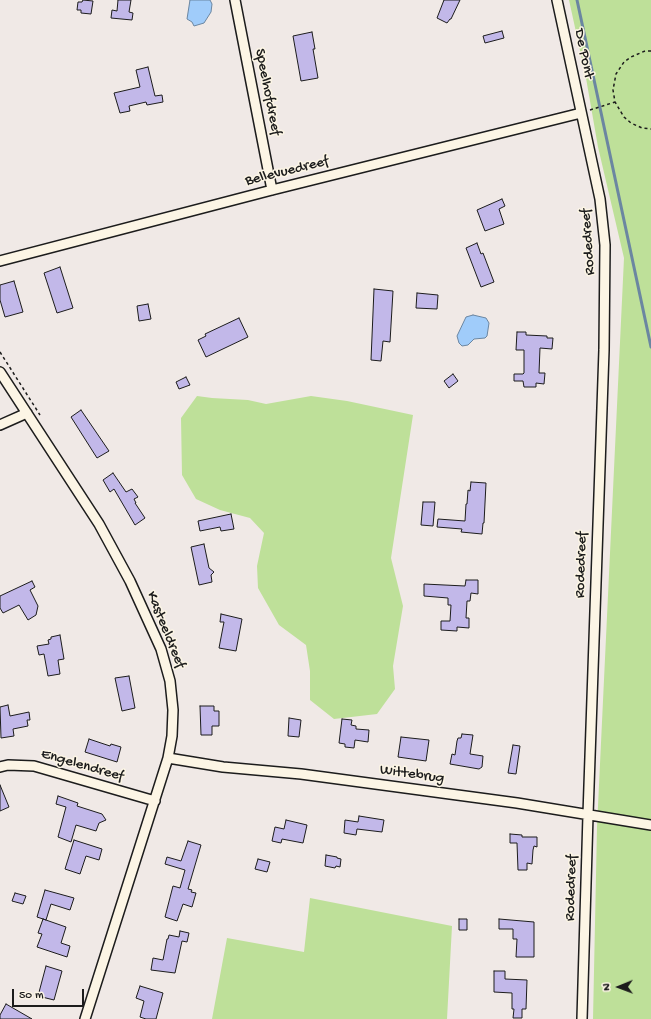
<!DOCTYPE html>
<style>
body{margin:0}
#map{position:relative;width:651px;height:1019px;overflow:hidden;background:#f0e9e6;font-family:"Gochi Hand",sans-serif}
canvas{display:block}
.north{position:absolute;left:599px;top:967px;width:40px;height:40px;-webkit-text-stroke:3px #fcf5e5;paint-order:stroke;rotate:269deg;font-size:11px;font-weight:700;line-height:16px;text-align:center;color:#1c1c1c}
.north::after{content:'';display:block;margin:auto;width:14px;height:18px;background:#1c1c1c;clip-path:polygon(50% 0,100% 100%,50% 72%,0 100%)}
.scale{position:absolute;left:12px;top:989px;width:72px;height:18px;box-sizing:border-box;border:2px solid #1c1c1c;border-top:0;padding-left:5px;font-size:12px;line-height:14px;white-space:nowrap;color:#1c1c1c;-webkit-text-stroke:3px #fcf5e5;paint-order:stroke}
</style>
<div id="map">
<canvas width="651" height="1019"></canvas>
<div class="north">N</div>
<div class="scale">50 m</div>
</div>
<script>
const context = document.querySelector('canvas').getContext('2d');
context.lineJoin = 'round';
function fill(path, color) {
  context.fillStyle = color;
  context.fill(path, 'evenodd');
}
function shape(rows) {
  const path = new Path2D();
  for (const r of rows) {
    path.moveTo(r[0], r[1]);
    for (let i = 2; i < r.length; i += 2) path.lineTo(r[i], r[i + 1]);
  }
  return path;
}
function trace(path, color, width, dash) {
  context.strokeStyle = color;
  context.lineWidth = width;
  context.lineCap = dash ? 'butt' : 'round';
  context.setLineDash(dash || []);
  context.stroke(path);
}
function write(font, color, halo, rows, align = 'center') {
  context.font = font + ' "Gochi Hand",sans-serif';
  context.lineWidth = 3;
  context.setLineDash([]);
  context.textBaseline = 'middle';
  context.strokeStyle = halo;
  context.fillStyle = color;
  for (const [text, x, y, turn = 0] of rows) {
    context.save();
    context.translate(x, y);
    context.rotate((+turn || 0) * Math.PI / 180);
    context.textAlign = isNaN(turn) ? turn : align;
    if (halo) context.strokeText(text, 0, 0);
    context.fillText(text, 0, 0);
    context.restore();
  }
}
fill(shape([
 [569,0,651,0,651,1019,593,1019,597,827,624,258,598,147,586,78],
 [197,396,212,398,248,400,266,404,311,396,347,401,413,415,391,558,403,606,393,666,395,689,377,714,334,719,310,700,310,671,306,645,279,625,258,588,257,566,264,533,250,518,220,510,196,499,182,475,181,418],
 [310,898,452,926,447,1019,212,1019,227,938,304,952]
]), '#bee099');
const water = shape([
 [190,0,210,0,212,4,211,12,204,23,194,26,192,22,187,19,190,0],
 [473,315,486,318,489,323,487,336,485,338,474,339,468,345,462,346,459,343,457,336,466,317,473,315]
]);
fill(water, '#a0ccfa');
trace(water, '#6b86a1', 1);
trace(shape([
 [577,0,651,347]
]), '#6b86a1', 3);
const building = shape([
 [83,0,93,1,91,14,81,13,81,10,77,10,78,2,82,2,83,0],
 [118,0,131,0,129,12,133,13,132,20,111,18,112,10,117,11,118,0],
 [444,0,460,0,451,19,450,19,447,23,437,18,444,0],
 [502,31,504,38,485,43,483,36,502,31],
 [312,32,315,49,313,49,318,78,301,81,293,36,312,32],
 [148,67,155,96,162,95,163,102,147,105,146,102,129,106,130,111,120,113,114,93,140,87,136,70,148,67],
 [502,199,505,206,499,209,504,224,485,231,477,210,502,199],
 [477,243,481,254,483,253,494,282,481,287,466,248,477,243],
 [60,267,73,308,57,313,44,273,60,267],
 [14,281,23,312,5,317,0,300,0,285,14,281],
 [374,289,393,291,390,342,383,341,381,361,371,360,374,289],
 [417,293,438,295,437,309,416,308,417,293],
 [148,304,151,319,139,321,137,306,148,304],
 [239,318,248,337,206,357,198,340,206,336,205,334,239,318],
 [517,332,526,332,526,335,547,336,547,338,553,338,552,349,540,348,539,373,545,373,544,384,536,383,536,387,524,387,523,381,514,381,514,374,523,374,524,373,524,350,516,350,517,332],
 [453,374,458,381,449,388,444,381,453,374],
 [186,377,190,385,179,389,176,382,186,377],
 [81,410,109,451,97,458,71,417,81,410],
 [113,473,126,492,132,489,138,497,134,499,136,503,135,503,145,518,135,525,114,489,110,492,103,480,113,473],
 [471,482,486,483,484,523,483,523,482,534,461,532,462,529,437,527,438,519,465,521,466,504,467,504,468,490,470,491,471,482],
 [423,502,435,502,433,526,421,525,423,502],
 [231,514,234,529,221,531,220,527,200,531,198,521,231,514],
 [204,544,209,568,214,572,211,575,212,582,199,585,191,547,204,544],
 [466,580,478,580,478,594,471,593,470,601,467,601,466,618,469,618,469,628,457,627,457,631,441,630,441,621,450,621,451,605,448,605,448,598,424,596,424,584,465,586,466,580],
 [32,581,35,587,30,590,38,606,36,615,28,620,19,605,3,613,0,608,0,596,32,581],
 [221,614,242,619,236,651,219,648,224,622,220,622,221,614],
 [60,635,64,659,58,660,60,674,48,676,44,654,39,655,37,646,49,644,48,640,51,639,51,637,60,635],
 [129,676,135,708,122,711,115,678,129,676],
 [8,705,10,716,29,712,30,720,27,720,28,726,13,729,14,736,1,738,0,707,8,705],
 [200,706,214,706,214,711,219,711,219,726,212,726,212,735,201,735,200,706],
 [289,718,301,720,299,737,288,736,289,718],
 [342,719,352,720,351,725,356,726,356,729,369,730,368,742,355,740,354,748,345,747,345,744,339,743,342,719],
 [462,734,473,735,470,754,483,756,482,767,479,769,450,764,452,754,455,755,457,741,458,738,461,738,462,734],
 [401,737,429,740,426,761,398,757,401,737],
 [89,739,110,746,111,744,121,747,117,762,85,752,89,739],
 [513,745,520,746,516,774,508,773,513,745],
 [0,785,9,807,0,811,0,785],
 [58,796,78,803,77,806,102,814,106,820,99,823,96,831,76,825,71,842,58,837,66,807,56,804,58,796],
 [359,816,384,820,382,832,357,829,356,835,344,833,345,820,358,822,359,816],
 [286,820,307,825,303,843,282,839,281,843,272,841,275,827,284,829,286,820],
 [510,834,522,835,522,837,537,837,537,847,534,846,533,850,532,864,527,863,527,870,518,870,517,843,510,843,510,834],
 [74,840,102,849,99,860,86,856,80,874,65,869,74,840],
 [188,841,201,845,188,889,192,890,191,892,196,893,192,907,183,904,177,921,165,917,173,886,180,888,185,870,165,864,167,857,181,861,188,841],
 [326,855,337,857,337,858,341,859,340,867,336,866,335,868,325,866,326,855],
 [258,859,270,862,267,872,255,869,258,859],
 [45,890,74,898,70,910,51,904,46,920,37,917,45,890],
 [15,893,26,896,23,904,12,901,15,893],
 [43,919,66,927,61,943,70,946,67,957,37,947,42,934,38,933,43,919],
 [459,919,467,919,467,930,459,930,459,919],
 [499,919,534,922,534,957,516,957,517,939,513,939,513,929,499,929,499,919],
 [180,931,189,933,187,942,182,941,175,973,151,970,153,958,163,960,167,939,168,939,169,935,179,937,180,931],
 [46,966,62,971,54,1000,38,996,46,966],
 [494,971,505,971,505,979,527,980,526,1009,522,1009,522,1018,513,1018,514,1009,512,1009,512,993,494,992,494,971],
 [140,986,163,993,156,1019,146,1019,140,1017,144,1001,136,998,140,986],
 [6,1004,32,1019,0,1019,0,1015,6,1004]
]);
fill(building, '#c2b8e9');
trace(building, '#1c1c1c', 1);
const street = shape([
 [235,0,272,190],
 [557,0,600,199,605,245,604,350,588,815,582,1019],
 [0,261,272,190,581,113],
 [0,372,99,524,130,581,161,649,170,681,173,710,172,736,168,758,85,1019],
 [0,425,27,413],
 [168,758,223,767,301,774,517,803,651,825],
 [0,767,8,765,34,766,155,801]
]);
trace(street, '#1c1c1c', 12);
trace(shape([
 [651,51,645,51,631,57,624,62,616,74,613,90,615,102,624,117,631,123,642,128,651,129],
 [590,110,615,102],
 [0,352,40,415]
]), '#1c1c1c', 1.5, [3, 3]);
trace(street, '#fcf5e5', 9);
write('15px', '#1c1c1c', '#fcf5e5', [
 ["De Pont",583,54,78],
 ["Speelhofdreef",267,92,79],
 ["Bellevuedreef",287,172,-14],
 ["Rodedreef",589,242,-94],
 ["Rodedreef",582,565,-88],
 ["Kasteeldreef",165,630,68],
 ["Engelendreef",82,766,16],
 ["Wittebrug",412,775,8],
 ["Rodedreef",572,888,-88]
]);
</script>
